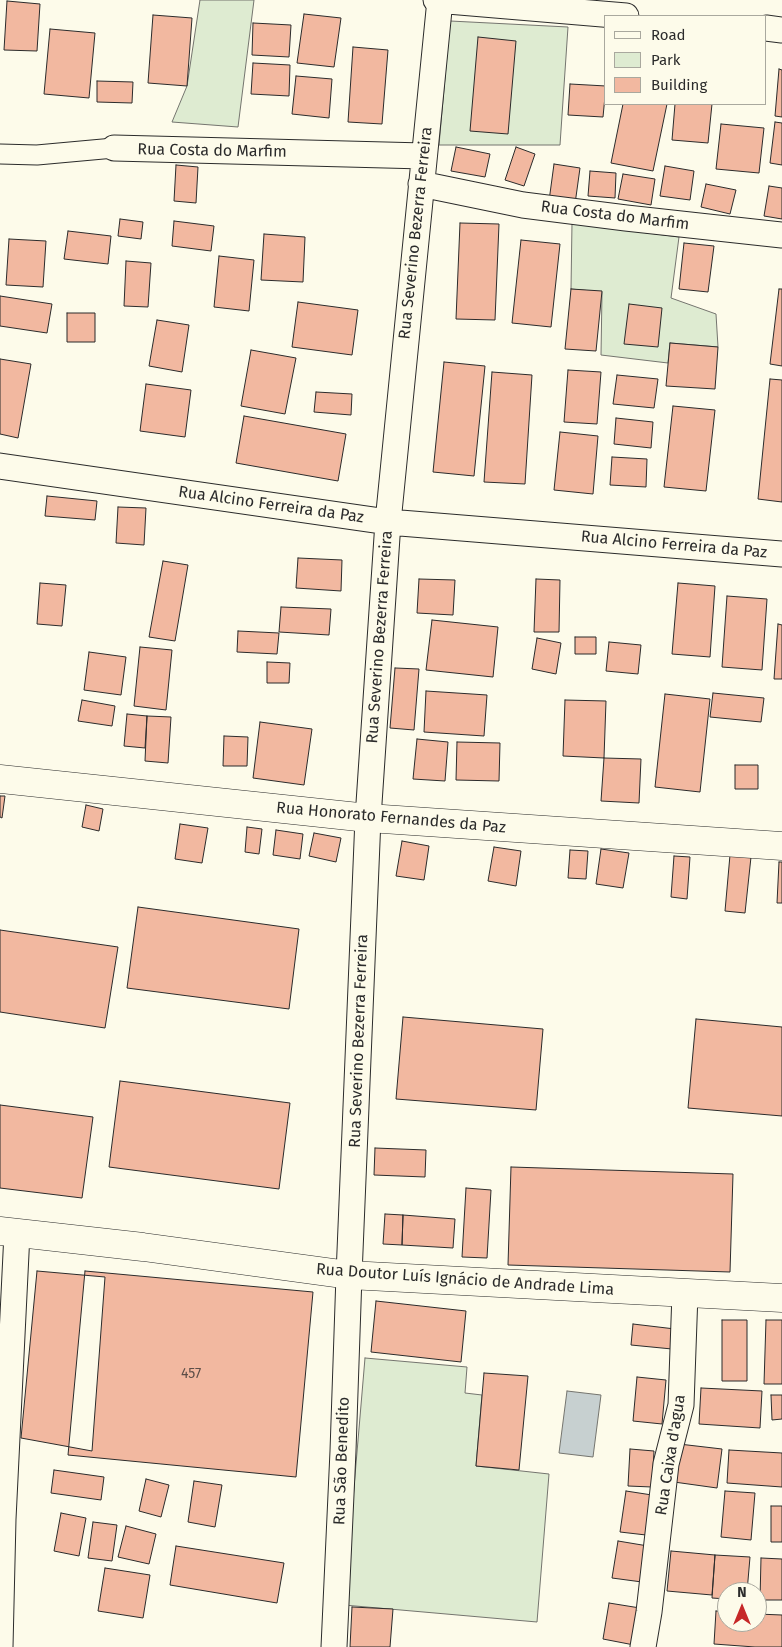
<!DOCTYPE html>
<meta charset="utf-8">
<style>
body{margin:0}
#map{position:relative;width:782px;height:1647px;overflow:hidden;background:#fdfbea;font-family:"Fira Sans",sans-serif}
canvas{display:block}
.legend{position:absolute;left:604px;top:15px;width:162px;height:90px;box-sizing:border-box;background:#fdfbea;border:1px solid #a9a89e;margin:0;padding:6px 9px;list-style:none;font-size:15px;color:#2b2b2b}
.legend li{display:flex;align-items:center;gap:10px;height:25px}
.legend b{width:25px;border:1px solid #a9a89e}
.north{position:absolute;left:717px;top:1582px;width:50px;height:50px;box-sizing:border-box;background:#fdfbea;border:1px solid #a9a89e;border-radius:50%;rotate:0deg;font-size:14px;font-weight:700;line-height:20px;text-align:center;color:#2b2b2b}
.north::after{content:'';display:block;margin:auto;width:18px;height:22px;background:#c62828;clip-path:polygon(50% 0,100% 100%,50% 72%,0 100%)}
</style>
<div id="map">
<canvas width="782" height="1647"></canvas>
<ul class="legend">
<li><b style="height:6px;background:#fdfbea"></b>Road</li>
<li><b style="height:14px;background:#deebd1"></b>Park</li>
<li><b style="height:14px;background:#f2b8a0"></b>Building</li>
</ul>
<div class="north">N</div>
</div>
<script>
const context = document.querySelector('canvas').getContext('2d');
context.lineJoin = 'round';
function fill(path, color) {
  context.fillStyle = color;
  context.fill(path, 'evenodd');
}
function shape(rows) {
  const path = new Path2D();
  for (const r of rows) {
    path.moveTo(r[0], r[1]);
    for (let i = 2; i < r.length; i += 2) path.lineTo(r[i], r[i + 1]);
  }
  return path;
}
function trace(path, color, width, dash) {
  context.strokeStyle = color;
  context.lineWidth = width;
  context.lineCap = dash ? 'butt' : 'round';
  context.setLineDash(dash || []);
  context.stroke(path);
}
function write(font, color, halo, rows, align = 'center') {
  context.font = font + ' "Fira Sans",sans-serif';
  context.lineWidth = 4;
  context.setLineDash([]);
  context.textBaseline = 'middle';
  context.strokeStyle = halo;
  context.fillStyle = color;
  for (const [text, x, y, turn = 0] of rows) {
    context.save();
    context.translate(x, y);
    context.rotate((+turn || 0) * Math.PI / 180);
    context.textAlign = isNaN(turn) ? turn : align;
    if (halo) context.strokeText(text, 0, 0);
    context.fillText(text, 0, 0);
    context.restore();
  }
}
const green = shape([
 [200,0,254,0,238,127,172,122,187,86,200,0],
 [450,21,568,27,560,145,439,145,450,21],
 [572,223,679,237,671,298,716,314,718,347,670,343,668,363,601,355,602,292,571,289,572,223],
 [365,1358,467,1367,465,1393,482,1395,476,1466,549,1474,537,1622,344,1605,365,1358]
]);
fill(green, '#deebd1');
trace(green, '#74746e', 1);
const water = shape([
 [567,1391,601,1395,593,1457,559,1453,567,1391]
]);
fill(water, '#c7d0d0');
trace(water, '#74746e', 1);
const building = shape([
 [7,1,40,4,37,51,4,50,7,1],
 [304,14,341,18,334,67,297,63,304,14],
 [153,15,192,18,187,86,148,83,153,15],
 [253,23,291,25,289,57,252,55,253,23],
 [50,29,95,33,89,98,44,94,50,29],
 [478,37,516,41,508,134,470,131,478,37],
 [353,47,388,50,382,124,348,122,353,47],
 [253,63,290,65,289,96,251,94,253,63],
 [779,69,782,70,782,117,775,116,779,69],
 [296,76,332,79,329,118,292,114,296,76],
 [97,81,133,82,132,103,97,102,97,81],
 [570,84,606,86,603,117,568,115,570,84],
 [623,104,667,104,653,171,611,163,623,104],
 [675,104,712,104,708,143,672,140,675,104],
 [775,122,782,123,782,165,770,163,775,122],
 [721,124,764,128,759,173,716,169,721,124],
 [456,147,490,154,485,177,451,171,456,147],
 [516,147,535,154,524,186,505,180,516,147],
 [554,164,580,168,575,204,549,201,554,164],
 [176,165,198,167,196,203,174,201,176,165],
 [665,166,694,171,690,200,660,196,665,166],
 [590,171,616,173,615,198,588,196,590,171],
 [623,174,655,179,651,205,618,199,623,174],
 [706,184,736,190,730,214,701,207,706,184],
 [769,186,782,188,782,219,764,216,769,186],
 [120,219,143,222,141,239,118,236,120,219],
 [174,221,214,226,211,251,172,246,174,221],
 [460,223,499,224,495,320,456,319,460,223],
 [68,231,111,236,108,264,64,259,68,231],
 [264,234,305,237,303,282,261,280,264,234],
 [9,239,46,241,43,287,6,285,9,239],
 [521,240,560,244,551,327,512,323,521,240],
 [684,243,714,246,708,292,679,289,684,243],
 [219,256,254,260,249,311,214,307,219,256],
 [126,261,151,263,148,307,124,306,126,261],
 [571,289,602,291,596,351,565,349,571,289],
 [779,289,782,289,782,366,770,364,779,289],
 [0,296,52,304,47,333,0,326,0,296],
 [298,302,358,310,352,355,292,347,298,302],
 [629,304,662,308,658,347,624,344,629,304],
 [67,313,95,313,95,342,67,342,67,313],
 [157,320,189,325,182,372,149,366,157,320],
 [670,343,718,347,715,389,666,386,670,343],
 [251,350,296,358,285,414,241,406,251,350],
 [0,359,31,364,18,438,0,434,0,359],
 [444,362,485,366,474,476,433,472,444,362],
 [568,370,601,372,597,424,564,422,568,370],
 [492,372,532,375,525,484,484,482,492,372],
 [617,375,658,379,654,408,613,404,617,375],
 [770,379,782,380,782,502,758,499,770,379],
 [146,384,191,390,185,437,140,431,146,384],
 [316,392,352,394,351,415,314,412,316,392],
 [673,406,715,410,706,491,664,487,673,406],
 [244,416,346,434,338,481,236,463,244,416],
 [616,418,653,422,651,448,614,444,616,418],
 [560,432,598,436,593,494,554,490,560,432],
 [612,457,647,459,646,487,610,485,612,457],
 [47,496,97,501,95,520,45,516,47,496],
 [118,507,146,508,144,545,116,543,118,507],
 [298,558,342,560,341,591,296,588,298,558],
 [163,561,188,565,175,641,149,637,163,561],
 [419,579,455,580,453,615,417,613,419,579],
 [536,579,560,580,559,632,534,632,536,579],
 [40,583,66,585,62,626,37,624,40,583],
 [678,583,715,586,710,657,672,654,678,583],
 [727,596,767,599,762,670,722,667,727,596],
 [281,607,331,609,329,635,279,632,281,607],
 [432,620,498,627,493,677,426,670,432,620],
 [778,624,782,625,782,679,774,679,778,624],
 [238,631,279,633,277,654,237,652,238,631],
 [575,637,596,637,596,654,575,654,575,637],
 [537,638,561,643,556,674,532,669,537,638],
 [609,642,641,645,638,674,606,671,609,642],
 [140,647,172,650,166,710,134,706,140,647],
 [89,652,126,657,121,695,84,690,89,652],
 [267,662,290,663,289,683,267,683,267,662],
 [395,668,419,669,414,730,390,728,395,668],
 [426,691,487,695,484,736,424,732,426,691],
 [713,693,764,698,761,722,710,717,713,693],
 [665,694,710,699,700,792,655,787,665,694],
 [82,700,115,706,112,726,78,721,82,700],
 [565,700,606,701,604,758,563,756,565,700],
 [127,714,147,716,145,748,124,746,127,714],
 [147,716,171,717,168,763,145,761,147,716],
 [260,722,312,729,304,785,253,778,260,722],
 [224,736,248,737,247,766,223,766,224,736],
 [417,739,448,742,445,781,413,779,417,739],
 [457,742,500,743,499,781,456,780,457,742],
 [604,758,641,759,639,803,601,801,604,758],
 [735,765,758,765,758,789,735,789,735,765],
 [0,796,5,796,2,818,0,817,0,796],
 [86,805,103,809,99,831,82,827,86,805],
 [180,824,208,828,202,863,175,859,180,824],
 [247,827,262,829,259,854,245,852,247,827],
 [276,830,303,834,300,859,273,855,276,830],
 [314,833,341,838,336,862,309,856,314,833],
 [402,841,429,846,424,880,396,876,402,841],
 [494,847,521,851,516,886,488,881,494,847],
 [601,849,629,853,623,888,596,884,601,849],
 [570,850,588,851,586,879,568,878,570,850],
 [730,855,751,857,745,913,725,911,730,855],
 [674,856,690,857,687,899,671,897,674,856],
 [779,862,782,862,782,903,777,903,779,862],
 [138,907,299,929,289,1009,127,988,138,907],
 [0,930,118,947,105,1028,0,1012,0,930],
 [403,1017,543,1029,536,1110,396,1099,403,1017],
 [696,1019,782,1027,782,1116,688,1108,696,1019],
 [120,1081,290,1103,279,1189,109,1167,120,1081],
 [0,1105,93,1117,82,1198,0,1188,0,1105],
 [375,1148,426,1150,425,1177,374,1175,375,1148],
 [511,1167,733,1174,730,1272,508,1265,511,1167],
 [466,1188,491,1190,487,1258,462,1257,466,1188],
 [385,1214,403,1215,402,1245,383,1244,385,1214],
 [403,1215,455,1219,453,1248,402,1245,403,1215],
 [37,1271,105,1277,92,1451,21,1438,37,1271],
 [85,1271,313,1292,296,1477,68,1455,85,1271],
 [376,1301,466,1311,461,1362,371,1352,376,1301],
 [722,1320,747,1320,747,1381,722,1381,722,1320],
 [766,1320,782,1320,782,1384,764,1384,766,1320],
 [633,1324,675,1329,672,1349,631,1345,633,1324],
 [484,1373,528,1376,519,1470,476,1466,484,1373],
 [637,1377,666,1380,662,1424,633,1421,637,1377],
 [701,1388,762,1391,760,1428,699,1424,701,1388],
 [771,1395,782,1395,782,1419,772,1420,771,1395],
 [679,1444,722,1449,717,1488,674,1482,679,1444],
 [630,1449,654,1451,652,1487,628,1486,630,1449],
 [729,1450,782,1453,782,1487,727,1483,729,1450],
 [54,1470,104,1477,101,1500,51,1493,54,1470],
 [146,1479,169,1485,161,1517,139,1511,146,1479],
 [194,1481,222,1485,215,1527,188,1522,194,1481],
 [626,1491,652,1495,646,1535,620,1532,626,1491],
 [725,1491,755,1493,751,1540,721,1537,725,1491],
 [771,1506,782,1506,782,1542,771,1542,771,1506],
 [61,1513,86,1518,79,1556,54,1551,61,1513],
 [93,1522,117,1525,112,1561,88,1558,93,1522],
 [126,1526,156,1534,149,1564,118,1557,126,1526],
 [618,1541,648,1546,642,1582,612,1578,618,1541],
 [176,1546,284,1563,277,1603,170,1585,176,1546],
 [671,1551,715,1555,712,1595,667,1591,671,1551],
 [715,1555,750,1557,747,1592,727,1592,727,1599,712,1598,715,1555],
 [761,1558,782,1559,782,1600,760,1600,761,1558],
 [105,1568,150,1575,143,1618,98,1611,105,1568],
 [609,1603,640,1608,634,1645,603,1639,609,1603],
 [352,1607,393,1609,390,1647,350,1647,352,1607],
 [716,1611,727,1612,727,1622,757,1622,757,1614,782,1615,782,1647,755,1647,714,1644,716,1611]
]);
fill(building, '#f2b8a0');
trace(building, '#2b2b2b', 1);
const pedestrian = shape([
 [0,154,37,155,114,148]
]);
const minor = shape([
 [436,0,626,16],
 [766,28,782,30],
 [114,148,424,156],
 [421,184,523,205,626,218,782,235],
 [0,466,388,522,782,554],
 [0,1647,3,1519,17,1233],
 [334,1647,343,1451,349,1275,368,818,388,522,440,0],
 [643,1647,649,1612,666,1464,681,1405,685,1293]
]);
const secondary = shape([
 [0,779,368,818,782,846],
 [0,1231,143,1247,349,1275,782,1298]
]);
trace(pedestrian, '#2b2b2b', 21);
trace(minor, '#2b2b2b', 27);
trace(secondary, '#2b2b2b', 29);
trace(pedestrian, '#fdfbea', 19);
trace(minor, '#fdfbea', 25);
trace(secondary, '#fdfbea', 28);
write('14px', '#5d4e48', null, [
 ["457",191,1374]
]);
write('16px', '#2b2b2b', '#fdfbea', [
 ["Rua Costa do Marfim",212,151,1],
 ["Rua Costa do Marfim",615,216,7],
 ["Rua Severino Bezerra Ferreira",416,233,-84],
 ["Rua Alcino Ferreira da Paz",271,505,8],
 ["Rua Alcino Ferreira da Paz",674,545,5],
 ["Rua Severino Bezerra Ferreira",380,637,-86],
 ["Rua Honorato Fernandes da Paz",391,818,5],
 ["Rua Severino Bezerra Ferreira",359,1041,-88],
 ["Rua Doutor Luís Ignácio de Andrade Lima",465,1280,4],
 ["Rua Caixa d'agua",671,1455,-81],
 ["Rua São Benedito",342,1461,-88]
]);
</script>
